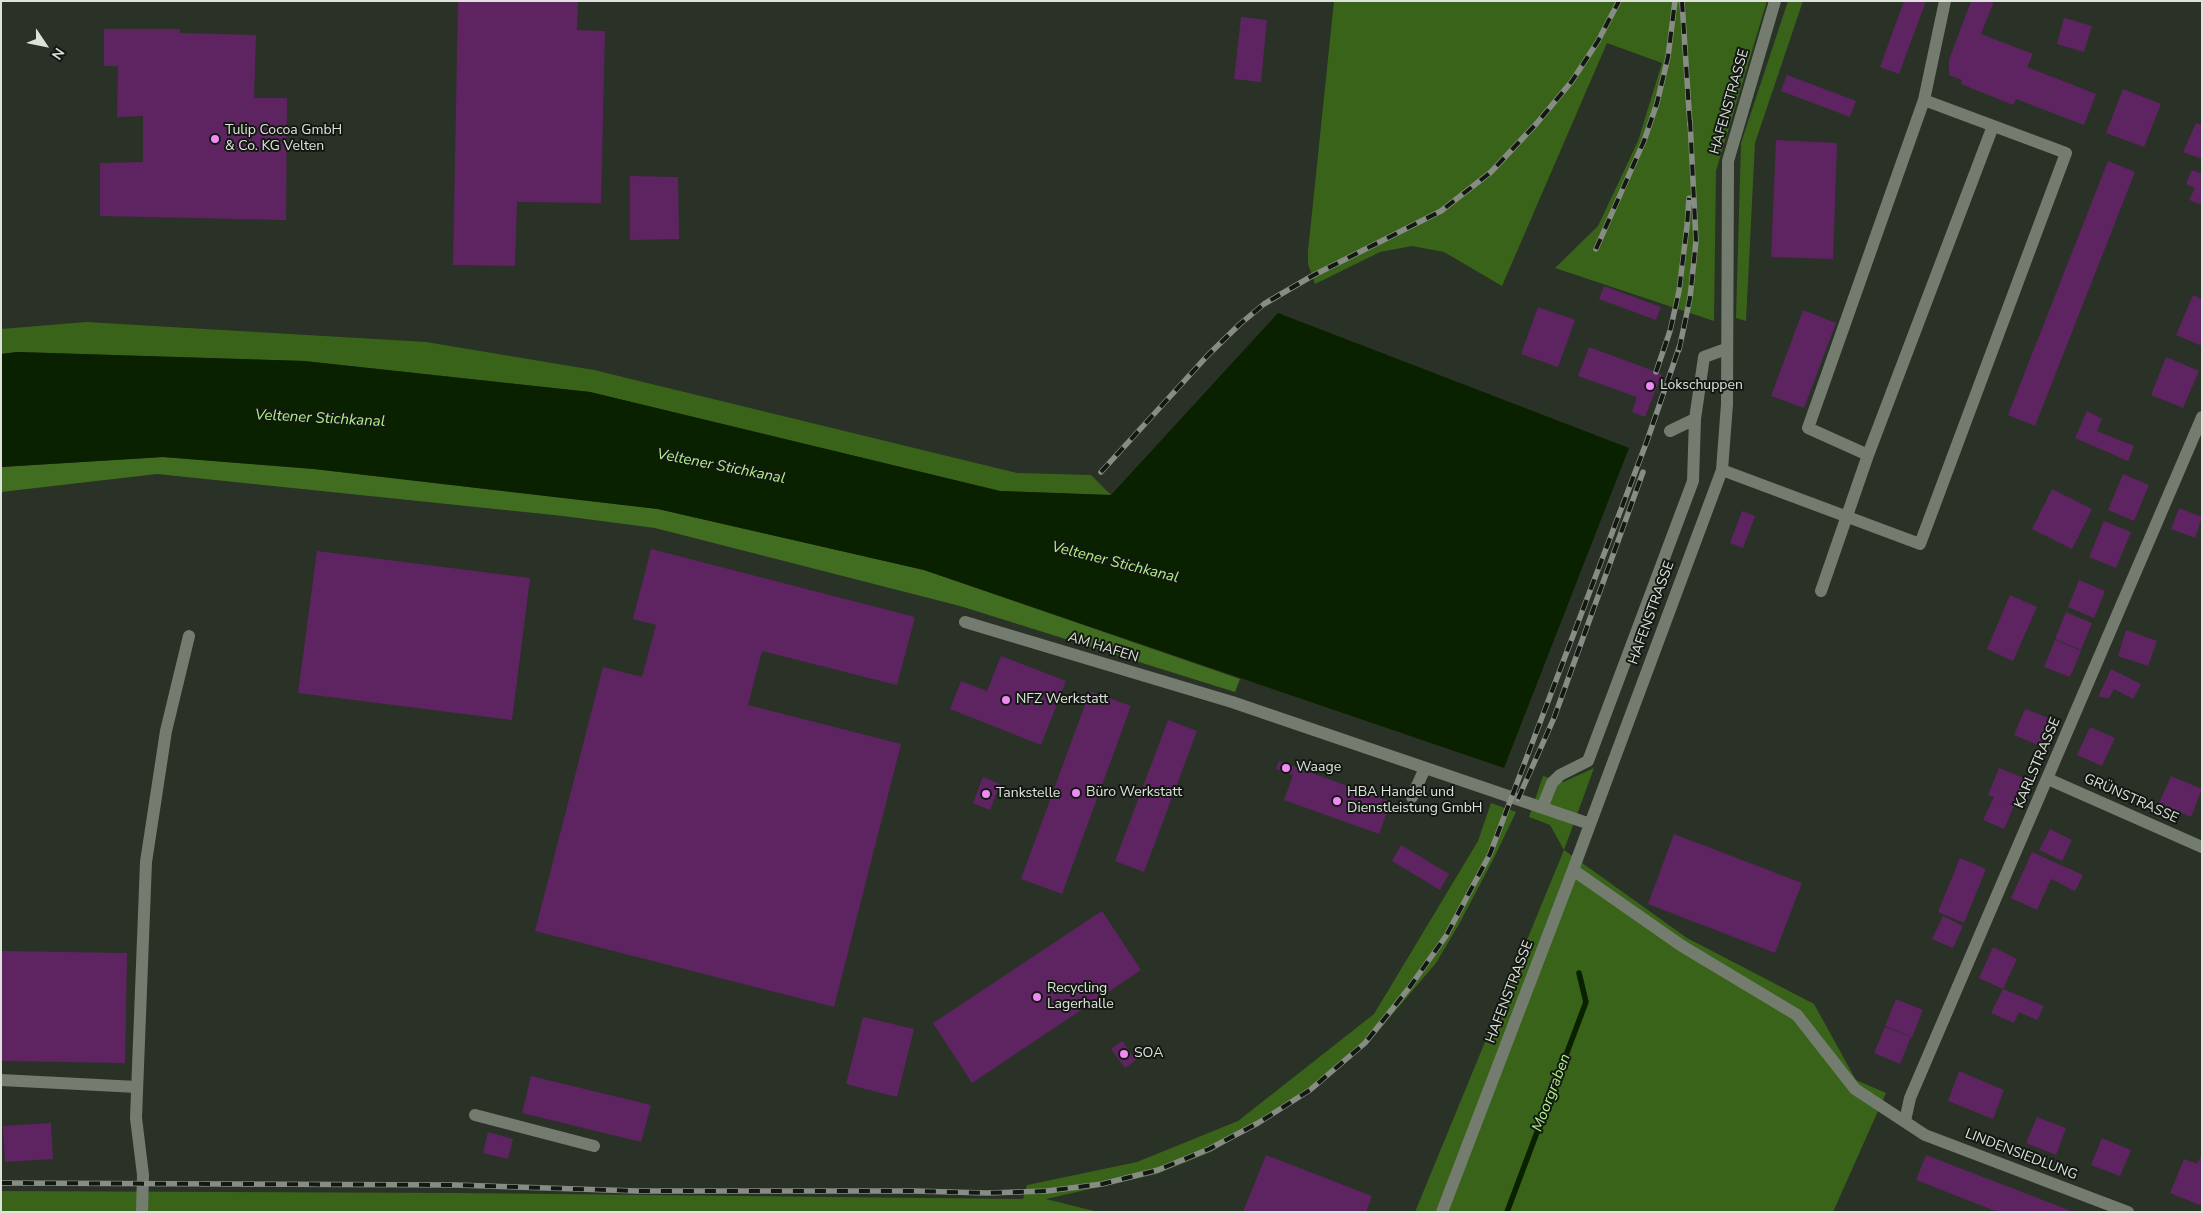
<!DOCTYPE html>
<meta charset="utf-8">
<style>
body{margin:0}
#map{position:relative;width:2203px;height:1213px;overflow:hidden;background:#2a3126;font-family:"Nunito Sans",sans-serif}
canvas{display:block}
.frame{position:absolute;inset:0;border:2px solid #dde2db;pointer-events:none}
.north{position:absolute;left:20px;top:20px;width:50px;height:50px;-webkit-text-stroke:4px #141813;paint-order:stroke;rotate:124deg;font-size:14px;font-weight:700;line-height:20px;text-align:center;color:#dde2db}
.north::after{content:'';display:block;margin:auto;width:18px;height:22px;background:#dde2db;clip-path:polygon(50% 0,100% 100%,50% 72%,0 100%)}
</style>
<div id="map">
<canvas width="2203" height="1213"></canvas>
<div class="frame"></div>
<div class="north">N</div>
</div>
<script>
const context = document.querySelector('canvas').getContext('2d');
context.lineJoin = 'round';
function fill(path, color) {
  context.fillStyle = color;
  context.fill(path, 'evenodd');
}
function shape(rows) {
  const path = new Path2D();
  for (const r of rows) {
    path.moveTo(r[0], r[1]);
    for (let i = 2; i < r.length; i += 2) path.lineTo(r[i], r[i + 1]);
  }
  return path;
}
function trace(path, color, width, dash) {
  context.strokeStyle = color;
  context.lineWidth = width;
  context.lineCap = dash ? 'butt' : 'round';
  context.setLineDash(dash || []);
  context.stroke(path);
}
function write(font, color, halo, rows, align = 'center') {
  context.font = font + ' "Nunito Sans",sans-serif';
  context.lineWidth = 4;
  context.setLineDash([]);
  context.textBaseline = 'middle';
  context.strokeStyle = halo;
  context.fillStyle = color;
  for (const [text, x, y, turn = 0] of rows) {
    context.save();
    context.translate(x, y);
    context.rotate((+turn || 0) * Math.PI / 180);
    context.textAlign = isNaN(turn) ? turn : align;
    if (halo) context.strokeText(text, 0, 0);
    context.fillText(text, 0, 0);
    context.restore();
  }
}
fill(shape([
 [1334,1,1767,1,1716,171,1714,321,1555,268,1598,226,1638,141,1662,63,1607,43,1502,286,1444,252,1412,246,1380,252,1315,284,1308,264,1308,251],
 [1788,1,1803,1,1755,143,1746,321,1736,318,1741,143],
 [86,322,426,342,594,370,1017,473,1091,475,1111,495,1000,491,590,392,304,361,17,352,1,354,1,329],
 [1594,768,1564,850,1687,938,1814,1004,1856,1080,1886,1093,1833,1212,1415,1212,1564,850,1550,825,1529,817,1543,776,1563,782],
 [1491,803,1516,812,1494,858,1458,926,1436,963,1369,1042,1313,1089,1211,1152,1157,1174,1046,1199,1098,1212,1,1212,1,1191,458,1193,1023,1199,1027,1185,1137,1162,1238,1121,1374,1014,1478,841]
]), '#396319');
fill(shape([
 [163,457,314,469,658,509,924,570,1240,679,1235,692,960,606,655,528,563,516,157,474,1,492,1,467]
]), '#406d1f');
fill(shape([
 [1278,313,1629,448,1504,768,924,570,658,509,314,469,163,457,1,467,1,354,17,352,304,361,590,392,1000,491,1111,495]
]), '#0a2100');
trace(shape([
 [1507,1212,1586,1002,1579,973]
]), '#0a2100', 5.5);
fill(shape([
 [458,1,578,1,577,30,605,31,601,203,517,202,515,266,453,265],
 [1904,1,1926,1,1899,74,1880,67],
 [1971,1,1994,1,1981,34,2033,54,2027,67,2096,94,2084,125,2016,99,2013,105,1961,84,1962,80,1949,75,1949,60],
 [1241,17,1267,20,1261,82,1234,79],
 [2064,18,2092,26,2084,52,2057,44],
 [104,29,180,29,180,33,256,35,254,98,287,98,286,220,100,216,100,163,143,162,143,116,117,117,118,66,104,66],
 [1787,75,1856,101,1850,117,1781,91],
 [2123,89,2161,104,2144,147,2106,133],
 [2196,123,2202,125,2202,159,2183,152],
 [1776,140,1837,143,1833,259,1771,257],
 [2108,161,2135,172,2035,426,2008,415],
 [2192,170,2202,174,2202,205,2189,200,2195,188,2186,184],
 [630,176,678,177,679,239,630,240],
 [1604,286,1661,307,1656,320,1599,299],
 [2193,295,2202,299,2202,346,2176,335],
 [1538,307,1575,320,1558,367,1521,354],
 [1803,310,1836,323,1804,408,1771,396],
 [1589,347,1662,374,1645,417,1632,412,1637,397,1578,376],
 [2166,357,2199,371,2183,408,2151,395],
 [2087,411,2102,419,2097,431,2134,446,2128,461,2075,438],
 [2123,474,2149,485,2134,521,2108,510],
 [2052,489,2092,509,2072,549,2032,529],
 [2179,508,2202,517,2195,538,2171,529],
 [1742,511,1755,516,1743,548,1730,543],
 [2104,521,2131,532,2116,568,2089,557],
 [651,549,915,617,897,685,762,651,748,705,901,744,834,1007,535,931,603,667,642,677,656,625,633,619],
 [317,551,530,578,512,720,298,693],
 [2079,580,2105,591,2094,618,2068,607],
 [2010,595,2037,607,2013,661,1987,649],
 [2066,612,2092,623,2081,650,2055,639],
 [2126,630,2157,641,2148,666,2118,656],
 [2055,640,2081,651,2070,677,2044,667],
 [1001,656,1066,681,1041,745,950,709,961,681,987,691],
 [2111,669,2141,684,2133,699,2114,689,2109,698,2098,697],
 [1090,691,1131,706,1062,894,1021,879],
 [2025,709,2051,719,2040,746,2014,735],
 [1168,720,1197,731,1144,872,1115,861],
 [2090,727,2115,738,2102,766,2077,755],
 [1279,761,1391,802,1379,834,1284,800,1293,775,1276,769],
 [1999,768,2026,779,2015,805,2005,802,2014,806,2004,829,1983,820,1994,797,1988,795],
 [2171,776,2202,789,2191,817,2159,803],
 [983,777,1000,784,990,810,973,803],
 [2050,829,2072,840,2062,861,2039,850],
 [1674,834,1802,883,1775,953,1648,904],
 [1401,845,1449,874,1440,890,1392,861],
 [2032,852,2083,875,2075,891,2051,879,2037,910,2011,898],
 [1960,858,1986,869,1964,923,1938,912],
 [1102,911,1141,970,972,1083,933,1023],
 [1943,916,1963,926,1953,948,1932,939],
 [1993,947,2017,959,2003,989,1979,978],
 [1,951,127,953,125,1063,1,1061],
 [2003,989,2044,1006,2037,1020,2019,1012,2014,1023,1991,1013],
 [1896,999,1923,1010,1912,1037,1885,1026],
 [863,1017,914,1029,897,1097,846,1084],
 [1885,1027,1911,1037,1900,1064,1874,1053],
 [1122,1041,1136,1060,1125,1068,1111,1049],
 [1959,1071,2004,1090,1993,1119,1948,1101],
 [531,1076,651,1105,641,1142,522,1113],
 [2037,1117,2066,1128,2056,1155,2026,1143],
 [51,1123,53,1159,5,1162,3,1126],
 [488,1132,513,1139,508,1159,483,1153],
 [2102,1138,2131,1150,2120,1176,2091,1165],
 [2202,1154,2202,1206,2170,1193,2184,1159,2197,1164],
 [1266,1155,1372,1196,1366,1212,1243,1212],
 [1926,1155,2074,1212,1998,1212,1916,1180]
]), '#5e2461');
trace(shape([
 [1670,431,1695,419,1704,357,1726,349],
 [1868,455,1808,428,1924,100,1945,1],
 [1722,470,1920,544,2066,153,1924,100],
 [1821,591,1868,455,1993,126],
 [965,622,1232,702,1590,824],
 [2048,779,2202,847],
 [1412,797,1425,768],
 [1542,808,1552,783,1560,775,1588,761,1693,481,1695,419],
 [1573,870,1682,946,1797,1015,1855,1089,1925,1135,2128,1212],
 [1,1080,137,1087],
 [475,1115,594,1146],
 [1905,1121,1910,1098,2202,417],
 [142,1212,143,1175,136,1118,146,862,166,731,189,636],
 [1442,1212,1573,870,1722,470,1727,404,1728,161,1775,1]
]), '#737c6f', 12);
const rail = shape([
 [1682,1,1690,126],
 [1596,249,1644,141,1657,103,1668,57,1675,1],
 [1679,350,1690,298,1696,241,1690,120],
 [1656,372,1670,331,1679,291,1687,226,1689,198],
 [1101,472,1208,355,1240,324,1264,304,1312,276,1441,211,1491,172,1537,123,1572,81,1598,41,1619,1],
 [1518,799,1554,718,1643,472],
 [1,1183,456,1185,637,1191,915,1191,987,1193,1047,1191,1102,1184,1158,1170,1209,1149,1258,1123,1310,1090,1365,1043,1409,988,1446,936,1490,854,1647,441,1680,345]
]);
trace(rail, '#878c84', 5.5);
trace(rail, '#141813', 4, [11]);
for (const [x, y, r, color] of [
 [215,139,5,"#f18af4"],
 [1650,386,5,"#f18af4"],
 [1006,700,5,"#f18af4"],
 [1286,768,5,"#f18af4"],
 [1076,793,5,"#f18af4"],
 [986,794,5,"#f18af4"],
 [1337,801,5,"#f18af4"],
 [1037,997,5,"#f18af4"],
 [1124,1054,5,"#f18af4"]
]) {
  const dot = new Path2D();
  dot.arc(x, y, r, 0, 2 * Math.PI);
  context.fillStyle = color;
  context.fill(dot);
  trace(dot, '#141813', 2);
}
write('14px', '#dde2db', '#141813', [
 ["HAFENSTRASSE",1730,102,-74],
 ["HAFENSTRASSE",1652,613,-70],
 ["AM HAFEN",1103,648,17],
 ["KARLSTRASSE",2038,763,-67],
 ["GRÜNSTRASSE",2131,799,24],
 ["HAFENSTRASSE",1510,992,-69],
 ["LINDENSIEDLUNG",2021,1155,21]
]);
write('14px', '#dde2db', '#141813', [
 ["Tulip Cocoa GmbH",225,131],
 ["& Co. KG Velten",225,147],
 ["Lokschuppen",1660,386],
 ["NFZ Werkstatt",1016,700],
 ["Waage",1296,768],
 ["Büro Werkstatt",1086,793],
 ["HBA Handel und",1347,793],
 ["Dienstleistung GmbH",1347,809],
 ["Tankstelle",996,794],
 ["Recycling",1047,989],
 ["Lagerhalle",1047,1005],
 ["SOA",1134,1054]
], 'left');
write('italic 15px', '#b0f189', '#141813', [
 ["Veltener Stichkanal",320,419,3],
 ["Veltener Stichkanal",721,467,11],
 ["Veltener Stichkanal",1115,563,14],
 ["Moorgraben",1552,1093,-69]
]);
</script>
